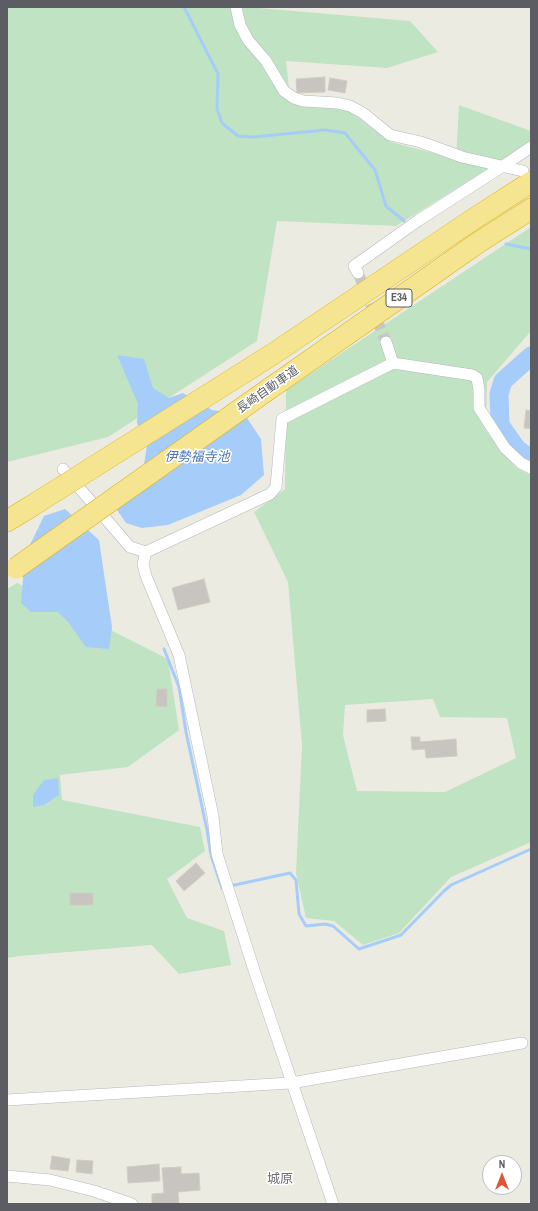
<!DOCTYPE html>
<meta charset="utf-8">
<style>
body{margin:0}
#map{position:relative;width:538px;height:1211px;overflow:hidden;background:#ecebe2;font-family:"Archivo Narrow",sans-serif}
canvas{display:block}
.frame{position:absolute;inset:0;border:8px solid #5b5d62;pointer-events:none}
.north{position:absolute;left:482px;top:1155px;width:40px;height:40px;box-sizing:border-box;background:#fff;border:1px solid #bdbec0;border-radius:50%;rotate:0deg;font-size:11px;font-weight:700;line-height:16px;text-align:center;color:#5b5d62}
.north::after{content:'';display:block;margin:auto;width:14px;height:18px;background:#dd5438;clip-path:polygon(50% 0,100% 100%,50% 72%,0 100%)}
</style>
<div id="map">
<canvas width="538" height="1211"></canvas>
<div class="frame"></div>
<div class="north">N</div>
</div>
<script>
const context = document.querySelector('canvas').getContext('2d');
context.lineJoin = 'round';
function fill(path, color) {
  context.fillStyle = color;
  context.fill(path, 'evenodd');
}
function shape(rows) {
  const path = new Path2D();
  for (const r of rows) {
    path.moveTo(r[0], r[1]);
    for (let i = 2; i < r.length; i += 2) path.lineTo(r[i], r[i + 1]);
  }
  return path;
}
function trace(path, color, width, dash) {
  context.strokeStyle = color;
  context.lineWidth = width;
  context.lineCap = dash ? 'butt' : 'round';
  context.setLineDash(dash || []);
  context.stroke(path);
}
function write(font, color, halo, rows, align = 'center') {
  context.font = font + ' "Archivo Narrow","Noto Sans JP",sans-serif';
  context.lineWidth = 3;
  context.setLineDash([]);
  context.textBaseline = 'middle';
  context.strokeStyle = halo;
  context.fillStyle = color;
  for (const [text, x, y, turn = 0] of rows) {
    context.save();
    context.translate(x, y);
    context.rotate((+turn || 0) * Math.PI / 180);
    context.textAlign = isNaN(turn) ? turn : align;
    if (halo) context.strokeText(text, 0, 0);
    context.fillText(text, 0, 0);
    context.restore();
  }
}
fill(shape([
 [7,7,258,7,259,8,410,21,438,52,387,68,286,61,290,97,344,107,391,142,456,159,459,105,531,131,531,140,490,168,396,226,277,221,257,341,108,437,7,462],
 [531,227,531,331,487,382,486,431,515,467,531,475,531,842,451,877,399,933,363,945,334,921,306,918,296,873,302,745,288,582,254,512,285,489,286,390],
 [433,699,440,717,507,718,516,758,445,792,357,791,343,735,345,705],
 [17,583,168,659,179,730,128,767,60,775,62,800,200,827,205,851,167,879,187,918,224,931,231,965,179,974,152,945,20,956,7,958,7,589]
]), '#c0e3c3');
fill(shape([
 [117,355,144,359,153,388,169,398,183,393,212,410,245,415,261,439,264,475,241,495,168,525,142,528,126,523,115,507,143,470,147,446,137,423,138,404],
 [65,509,99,540,112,627,109,649,86,647,68,622,58,612,31,612,21,603,25,555,44,516],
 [58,778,59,795,44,805,33,807,33,795,44,780]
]), '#a6cdf9');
trace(shape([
 [184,7,218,74,217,109,222,123,238,136,253,137,325,130,345,133,375,170,386,206,404,221],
 [506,244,531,249],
 [164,649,179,687,186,732,207,830,211,855,222,888,225,888],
 [230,886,290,873,296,880,299,914,306,926,325,924,333,926,359,949,401,935,443,892,451,885,531,849]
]), '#a6cdf9', 3);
trace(shape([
 [531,356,503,381,499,394,500,425,517,449,531,459]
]), '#a6cdf9', 19);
const building = shape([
 [325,77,325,92,297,93,296,79,325,77],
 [330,78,347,81,345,93,328,90,330,78],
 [526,410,531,411,531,429,524,428,526,410],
 [204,579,210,602,178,610,172,588,204,579],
 [157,689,167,689,167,707,156,706,157,689],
 [385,709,386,721,367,722,367,710,385,709],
 [411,737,420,737,420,742,456,739,457,756,426,758,425,749,412,750,411,737],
 [196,863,205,873,184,891,176,881,196,863],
 [70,893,93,893,93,905,70,905,70,893],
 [52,1156,70,1159,68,1171,50,1169,52,1156],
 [77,1160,93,1161,92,1174,76,1172,77,1160],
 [159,1164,160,1181,128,1183,127,1167,159,1164],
 [181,1167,181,1174,199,1173,200,1190,178,1192,179,1204,152,1204,152,1194,164,1193,162,1168,181,1167]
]);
fill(building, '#c8c5c0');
trace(building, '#d1cdc1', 1);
trace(shape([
 [358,273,386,342]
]), '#c8c8c2', 11, [11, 5.5]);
const minor = shape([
 [236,7,240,25,248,40,266,61,284,91,294,98,303,101,337,103,350,106,363,113,390,135,421,142,462,157,523,171],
 [358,273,354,266,419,220,503,166,531,147],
 [386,342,393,363],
 [63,469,130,547,146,552,270,494,276,487,282,419,393,363,472,375,477,378,479,390,479,408,505,448,521,463,531,468],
 [146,552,143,564,146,576,179,655,213,816,217,854,255,973,333,1204],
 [7,1100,291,1083,522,1043],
 [7,1176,50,1180,94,1191,132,1204]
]);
const motorway = shape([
 [273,354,472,220,531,182],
 [269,389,479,242,531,209],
 [7,521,30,507]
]);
trace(minor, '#b5b7bc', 12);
trace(motorway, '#dfb20f', 22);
trace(minor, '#fff', 11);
trace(motorway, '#f5e590', 21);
const motorwayBridge = shape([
 [30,507,273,354],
 [16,568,269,389]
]);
trace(motorwayBridge, '#dfb20f', 22, []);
trace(motorwayBridge, '#f5e590', 21);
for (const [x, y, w] of [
 [399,298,26]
]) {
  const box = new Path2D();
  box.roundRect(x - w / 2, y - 9, w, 18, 3);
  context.fillStyle = '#fff';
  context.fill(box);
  trace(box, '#5b5d62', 1);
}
write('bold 11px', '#5b5d62', null, [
 ["E34",399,298]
]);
write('12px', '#5b5d62', '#fff', [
 ["長崎自動車道",268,390,-35]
]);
write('italic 13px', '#4a76ba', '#fff', [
 ["伊勢福寺池",197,458]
]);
write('13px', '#6c6f74', '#fff', [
 ["城原",280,1180]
]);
</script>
